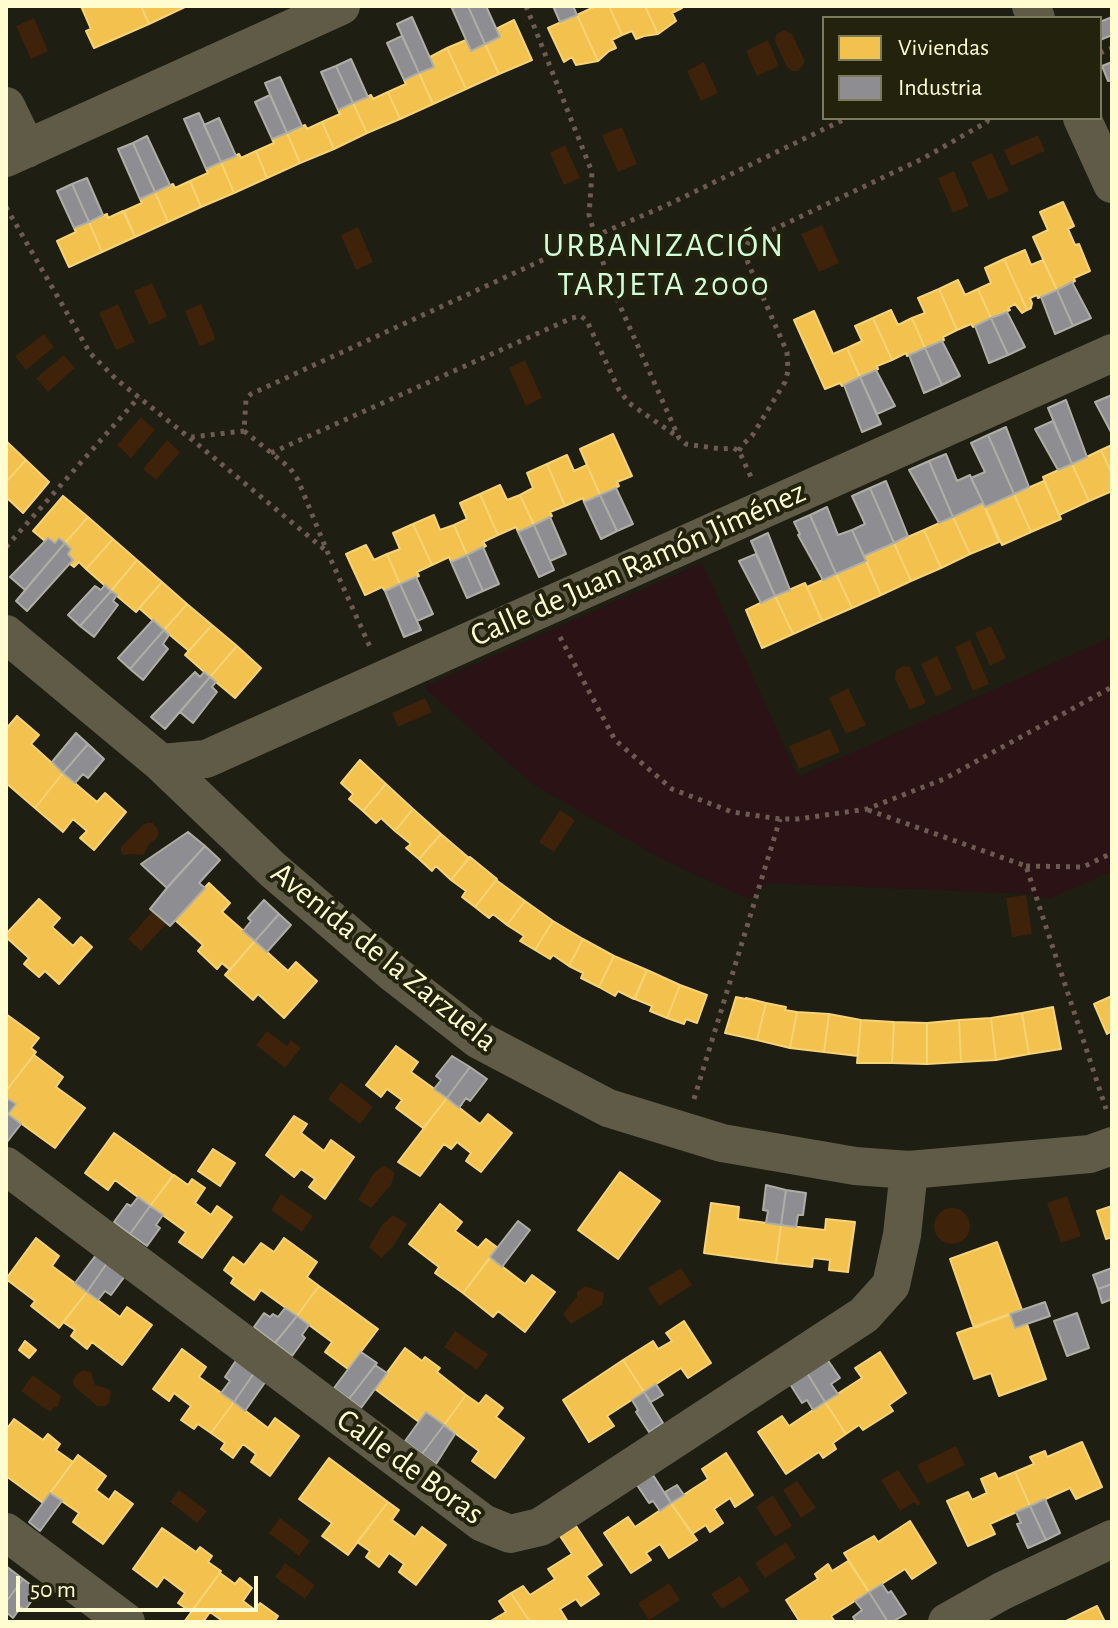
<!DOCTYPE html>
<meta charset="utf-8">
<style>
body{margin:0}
#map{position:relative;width:1118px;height:1628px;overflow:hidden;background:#1e1e12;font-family:"Alegreya Sans",sans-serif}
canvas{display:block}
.frame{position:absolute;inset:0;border:8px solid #fffccf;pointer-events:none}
.legend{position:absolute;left:822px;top:16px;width:280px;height:104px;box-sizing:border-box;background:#23230d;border:2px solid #7b7a5b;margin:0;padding:10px 14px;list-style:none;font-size:24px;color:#fffccf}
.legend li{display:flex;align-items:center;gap:16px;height:40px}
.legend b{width:40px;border:2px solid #7b7a5b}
.scale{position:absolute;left:16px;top:1576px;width:242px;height:36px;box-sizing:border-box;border:4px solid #fffccf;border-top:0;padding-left:10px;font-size:24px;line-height:28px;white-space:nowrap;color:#fffccf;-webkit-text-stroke:6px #23230d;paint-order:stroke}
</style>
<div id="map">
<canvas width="1118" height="1628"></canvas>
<div class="frame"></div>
<ul class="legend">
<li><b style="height:22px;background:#f2c14e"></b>Viviendas</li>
<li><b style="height:22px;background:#8d8d92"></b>Industria</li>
</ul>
<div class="scale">50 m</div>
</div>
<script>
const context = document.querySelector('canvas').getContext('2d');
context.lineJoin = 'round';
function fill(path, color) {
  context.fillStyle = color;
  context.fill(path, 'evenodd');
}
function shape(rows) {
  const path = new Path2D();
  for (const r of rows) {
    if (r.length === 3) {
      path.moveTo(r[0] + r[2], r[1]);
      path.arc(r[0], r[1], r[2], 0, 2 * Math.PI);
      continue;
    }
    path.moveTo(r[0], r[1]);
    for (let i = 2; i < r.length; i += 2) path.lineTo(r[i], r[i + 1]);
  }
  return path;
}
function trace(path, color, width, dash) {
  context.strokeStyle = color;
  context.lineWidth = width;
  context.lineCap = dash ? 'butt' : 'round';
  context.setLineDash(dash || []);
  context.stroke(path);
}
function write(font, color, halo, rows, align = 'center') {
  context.font = font + ' "Alegreya Sans",sans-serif';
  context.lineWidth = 8;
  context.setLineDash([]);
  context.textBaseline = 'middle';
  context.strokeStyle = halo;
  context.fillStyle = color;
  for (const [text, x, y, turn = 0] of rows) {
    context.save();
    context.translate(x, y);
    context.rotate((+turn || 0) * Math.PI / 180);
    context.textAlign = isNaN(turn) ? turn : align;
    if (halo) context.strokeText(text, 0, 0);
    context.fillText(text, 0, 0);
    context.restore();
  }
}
fill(shape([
 [702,563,798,777,1112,637,1112,871,1048,899,1030,894,768,883,749,899,662,859,531,783,424,687]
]), '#2b1215');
fill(shape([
 [34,18,48,51,31,59,16,26],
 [784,30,792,34,804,59,804,64,798,71,793,71,787,67,775,42,776,35],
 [768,40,779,66,757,76,746,51],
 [704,62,718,93,701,101,687,71],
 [622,127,637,164,618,172,602,135],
 [1038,135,1045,151,1011,166,1004,150],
 [565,145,580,178,564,185,550,153],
 [992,153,1009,191,988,200,971,162],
 [954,171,969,206,953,213,938,178],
 [822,225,839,263,819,272,801,234],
 [358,227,373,262,356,270,341,235],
 [152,283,167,317,149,325,134,291],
 [118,304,135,342,116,350,99,313],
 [201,304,215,337,214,340,202,346,199,345,185,311],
 [44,334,54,347,26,370,15,356],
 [64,355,75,368,48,392,36,378],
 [525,360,542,398,526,406,509,368],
 [141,417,155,430,131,458,117,445],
 [167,440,180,452,156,480,143,469],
 [991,626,1006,658,990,666,975,633],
 [970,640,989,684,973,691,955,647],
 [937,656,952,689,936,697,921,664],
 [903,666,910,667,926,703,910,710,895,679,896,670],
 [848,688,866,725,846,734,829,698],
 [425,698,432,712,398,727,392,713],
 [830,729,840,752,799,769,789,746],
 [560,810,575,820,554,852,539,842],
 [147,823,153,823,157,828,159,833,156,839,150,843,143,855,134,854,123,855,121,853,121,847,143,825],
 [1026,895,1032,934,1012,937,1006,898],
 [153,911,167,923,141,951,128,939],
 [267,1031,287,1046,291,1040,301,1048,285,1068,256,1045],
 [341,1082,373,1107,360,1124,328,1099],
 [384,1165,395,1173,391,1185,371,1208,358,1200,373,1174],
 [281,1194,313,1216,302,1232,271,1210],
 [1067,1196,1081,1236,1061,1243,1047,1203],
 [952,1226,18],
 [393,1215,407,1224,392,1248,381,1258,369,1247,382,1225],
 [681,1268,692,1285,659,1306,648,1288],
 [585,1286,604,1293,602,1305,571,1324,563,1314,577,1297,577,1292],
 [455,1331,488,1354,477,1370,444,1347],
 [83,1370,91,1372,95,1385,109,1389,111,1393,109,1403,105,1406,97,1406,74,1386,73,1380,76,1375],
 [33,1375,61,1396,58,1406,53,1408,50,1412,21,1391],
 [956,1446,965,1465,927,1484,917,1465],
 [898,1470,921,1504,917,1506,914,1502,900,1511,881,1480],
 [797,1481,816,1508,801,1518,783,1490],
 [179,1490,207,1511,197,1523,170,1502],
 [773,1495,792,1526,775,1537,756,1507],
 [280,1518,310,1541,299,1556,269,1533],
 [786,1542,796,1558,765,1578,755,1563],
 [285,1563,315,1585,305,1599,275,1577],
 [740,1576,750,1591,722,1609,711,1594],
 [669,1583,680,1600,649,1620,638,1603]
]), '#3e2209');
const homes = shape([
 [81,6,141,6,149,24,94,48,86,31,91,29,81,6],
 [141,6,187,6,149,24,141,6],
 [596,6,609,6,622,35,612,40,616,48,609,51,598,61,577,15,596,6],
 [609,6,645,6,658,34,644,36,636,39,632,31,622,35,609,6],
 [645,6,681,6,682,8,672,13,676,21,658,34,645,6],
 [577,15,598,61,576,65,572,57,564,62,548,28,577,15],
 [514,20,532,60,499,74,485,44,500,37,496,29,514,20],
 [466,40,471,51,485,44,499,74,466,89,447,48,466,40],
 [447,48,466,89,433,104,419,73,434,67,430,57,447,48],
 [419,73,433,104,400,119,388,92,406,84,404,80,419,73],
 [388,92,400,119,367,133,353,103,371,95,373,99,388,92],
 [353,103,367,133,334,149,322,122,340,114,338,110,353,103],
 [322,122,334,149,300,163,287,133,305,125,307,129,322,122],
 [287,133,300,163,267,178,256,151,274,143,272,139,287,133],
 [256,151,267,178,234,193,221,162,239,154,241,158,256,151],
 [221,162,234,193,201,207,190,181,208,173,206,169,221,162],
 [190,181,201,207,168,222,155,192,173,184,175,188,190,181],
 [155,192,168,222,135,237,124,211,142,203,140,199,155,192],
 [1063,202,1074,226,1068,229,1075,245,1079,244,1090,271,1074,278,1075,281,1057,290,1033,237,1048,230,1040,212,1063,202],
 [123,211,135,237,102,252,89,222,107,214,108,218,123,211],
 [89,222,102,252,69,267,57,241,76,232,74,228,89,222],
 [1025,250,1031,265,1043,260,1057,290,1038,298,1037,295,1030,298,1032,303,1031,308,1027,310,1004,259,1025,250],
 [1004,259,1027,310,1022,313,1015,304,1008,308,1010,310,991,318,978,289,991,283,985,268,1004,259],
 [958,280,965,295,978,289,991,318,973,327,971,324,957,330,939,289,958,280],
 [939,289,957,330,943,337,944,340,942,341,925,348,912,318,925,313,918,298,939,289],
 [891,310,898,325,912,318,925,348,907,356,906,353,892,360,873,318,891,310],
 [814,311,833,354,847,348,860,377,842,386,840,383,825,389,794,320,814,311],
 [873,318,892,360,877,366,878,369,876,370,860,377,847,348,862,341,855,326,873,318],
 [613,434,632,476,617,482,619,486,600,495,580,449,613,434],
 [6,441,26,460,6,482,6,441],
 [1112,445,1112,474,1101,450,1112,445],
 [1101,450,1112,474,1112,491,1089,501,1072,464,1101,450],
 [567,455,574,471,587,465,600,495,584,502,583,498,565,506,547,464,567,455],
 [26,460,49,482,23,513,6,497,6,482,26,460],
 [547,464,565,506,550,512,552,516,534,525,520,495,533,488,527,473,547,464],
 [1072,464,1089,501,1059,515,1043,477,1072,464],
 [1044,481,1061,519,1031,532,1014,494,1044,481],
 [500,485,507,500,520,495,534,525,518,532,516,527,498,535,480,494,500,485],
 [480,494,498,535,483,542,486,546,467,555,454,525,467,519,460,503,480,494],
 [1014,494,1031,532,1002,545,985,507,1014,494],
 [63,496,88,517,65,543,59,538,55,543,48,538,45,541,33,531,63,496],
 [983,503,999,542,970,554,953,517,983,503],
 [434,515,440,530,454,525,467,555,451,562,449,557,432,565,413,524,434,515],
 [88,517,113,539,86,569,79,562,74,567,70,564,73,560,68,554,71,549,65,543,88,517],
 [953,517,970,554,941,568,924,530,953,517],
 [413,524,432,565,417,572,419,576,400,584,387,554,400,549,393,533,413,524],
 [924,530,941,568,911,581,894,543,924,530],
 [113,539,137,560,111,591,86,569,113,539],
 [894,543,911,581,881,595,864,556,894,543],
 [366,545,374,560,387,554,400,584,385,591,382,587,365,595,346,554,366,545],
 [137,560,162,582,136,612,111,591,137,560],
 [866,561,881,595,852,608,836,574,866,561],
 [836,574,852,608,822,621,807,587,836,574],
 [162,582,187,604,164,630,139,608,162,582],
 [805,583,822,621,793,634,775,596,805,583],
 [775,596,793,634,762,648,746,610,775,596],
 [187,604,212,625,189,651,164,630,187,604],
 [212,625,237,646,210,677,185,655,212,625],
 [237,646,261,668,235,698,210,677,237,646],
 [17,716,39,735,31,744,63,773,35,808,6,783,6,729,17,716],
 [360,760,386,784,363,811,349,799,353,794,341,783,360,760],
 [63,773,97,802,105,793,126,812,94,850,80,838,87,831,73,819,63,832,35,808,63,773],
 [386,784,413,809,395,831,381,818,376,823,363,811,386,784],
 [413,809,441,834,419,859,406,848,411,844,395,831,413,809],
 [441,834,469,858,451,880,436,866,432,871,419,859,441,834],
 [470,857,497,879,475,907,462,897,466,891,451,880,470,857],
 [496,880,525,901,507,925,493,914,489,918,475,907,496,880],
 [209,883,230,903,222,912,255,941,230,970,222,963,217,969,198,951,203,945,175,920,209,883],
 [39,899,60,918,52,927,73,946,81,937,92,947,59,984,45,971,39,977,24,964,29,958,6,937,6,934,39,899],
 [525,901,553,921,535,950,520,941,524,936,507,925,525,901],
 [553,921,583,939,569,966,553,955,550,959,535,950,553,921],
 [583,939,614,956,599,987,581,978,583,973,569,966,583,939],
 [255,941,288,971,296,962,317,981,284,1018,258,994,253,1000,225,975,255,941],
 [614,956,647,970,634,999,618,991,615,996,599,987,614,956],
 [647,970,680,985,667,1018,650,1011,652,1006,635,999,647,970],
 [680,985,707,995,697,1023,686,1019,684,1024,667,1018,680,985],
 [1112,996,1112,1031,1107,1034,1094,1004,1112,996],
 [736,997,746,999,746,998,766,1003,757,1040,725,1033,736,997],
 [766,1003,786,1007,785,1010,797,1012,790,1048,757,1040,766,1003],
 [1053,1007,1061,1049,1029,1054,1022,1013,1053,1007],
 [797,1012,829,1014,824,1052,790,1048,797,1012],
 [1022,1013,1029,1054,996,1060,991,1018,1022,1013],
 [6,1014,39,1038,31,1048,36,1052,6,1091,6,1014],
 [829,1014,861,1020,858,1056,824,1052,829,1014],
 [991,1018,996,1060,961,1062,959,1020,991,1018],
 [861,1020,894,1022,892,1063,857,1063,861,1020],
 [959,1020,961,1062,927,1064,927,1023,959,1020],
 [894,1022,927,1023,927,1064,892,1063,894,1022],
 [396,1046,418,1062,411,1072,447,1098,423,1128,396,1108,402,1100,387,1089,381,1097,366,1085,396,1046],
 [34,1055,63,1077,56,1087,85,1108,55,1148,8,1114,16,1104,6,1098,6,1091,34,1055],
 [447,1098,480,1124,488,1114,512,1133,481,1172,466,1161,471,1153,457,1142,451,1149,444,1144,420,1176,398,1162,447,1098],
 [294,1116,307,1124,301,1133,324,1151,331,1140,354,1157,325,1199,309,1187,315,1179,301,1169,294,1177,266,1155,294,1116],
 [114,1133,173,1175,150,1206,115,1180,108,1190,85,1173,114,1133],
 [213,1149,235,1163,220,1186,198,1171,213,1149],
 [620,1172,660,1201,618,1259,578,1230,620,1172],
 [174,1175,188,1185,192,1179,205,1188,195,1203,211,1215,217,1206,232,1217,202,1258,179,1242,186,1232,150,1206,174,1175],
 [711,1203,739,1207,738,1219,781,1225,776,1263,704,1253,711,1203],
 [440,1204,462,1222,455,1231,478,1248,486,1239,498,1248,463,1293,435,1273,439,1267,409,1244,440,1204],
 [1112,1206,1112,1237,1106,1239,1097,1211,1112,1206],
 [826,1219,855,1222,848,1272,829,1270,830,1260,813,1258,812,1267,776,1263,781,1225,825,1230,826,1219],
 [36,1238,59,1256,52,1266,87,1292,59,1328,31,1306,35,1301,6,1279,36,1238],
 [284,1238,317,1262,307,1277,319,1286,297,1316,261,1290,254,1300,231,1283,234,1278,224,1270,233,1257,244,1265,261,1243,274,1252,284,1238],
 [997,1242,1022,1310,974,1328,950,1259,997,1242],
 [490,1257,525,1284,532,1275,555,1292,525,1332,498,1311,493,1317,463,1293,490,1257],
 [319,1286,378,1329,348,1369,325,1352,332,1342,297,1316,319,1286],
 [87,1292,120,1317,127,1307,152,1325,122,1365,92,1342,87,1349,71,1336,75,1330,63,1322,87,1292],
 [1010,1314,1015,1328,1027,1324,1046,1379,999,1396,991,1373,974,1379,957,1333,1010,1314],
 [684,1321,711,1363,688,1378,681,1368,644,1392,623,1360,653,1341,658,1349,672,1341,666,1333,684,1321],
 [25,1341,36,1350,29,1358,19,1350,25,1341],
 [405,1348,422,1361,425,1357,440,1368,437,1372,466,1395,444,1425,426,1412,419,1422,375,1389,405,1348],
 [182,1349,206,1367,199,1377,234,1402,211,1433,198,1424,194,1429,181,1420,191,1406,174,1393,169,1401,153,1389,182,1349],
 [880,1352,906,1393,889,1405,893,1411,863,1430,859,1425,846,1434,825,1402,862,1378,855,1368,880,1352],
 [623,1360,644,1392,607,1416,614,1426,589,1442,563,1400,623,1360],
 [466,1395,479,1404,486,1395,503,1408,496,1417,524,1438,495,1478,472,1461,479,1451,444,1425,466,1395],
 [234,1402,268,1428,275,1418,299,1436,270,1476,251,1462,256,1454,243,1444,233,1458,221,1449,225,1443,211,1433,234,1402],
 [825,1402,846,1434,833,1443,836,1449,823,1458,819,1452,786,1474,758,1432,782,1416,789,1426,825,1402],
 [14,1419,43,1440,48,1434,60,1444,56,1450,73,1462,43,1503,6,1476,6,1430,14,1419],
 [1082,1442,1102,1487,1076,1499,1070,1488,1030,1506,1015,1472,1034,1464,1030,1457,1045,1451,1047,1457,1082,1442],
 [726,1453,753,1495,735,1507,730,1498,714,1509,723,1523,710,1532,706,1525,692,1534,671,1503,708,1479,702,1469,726,1453],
 [78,1455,106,1476,96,1490,109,1500,115,1491,133,1504,103,1544,73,1522,79,1513,50,1493,78,1455],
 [329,1458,388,1502,348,1555,322,1536,332,1523,299,1499,329,1458],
 [1015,1472,1030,1506,990,1524,995,1534,968,1546,947,1501,968,1492,972,1500,987,1493,981,1479,995,1473,998,1479,1015,1472],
 [388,1502,399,1510,392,1520,415,1537,422,1527,446,1545,416,1585,399,1572,404,1564,389,1553,379,1567,366,1557,370,1551,357,1542,388,1502],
 [671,1503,697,1540,669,1558,660,1544,646,1553,651,1560,631,1573,604,1533,628,1517,635,1527,671,1503],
 [910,1521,936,1563,912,1579,905,1569,869,1592,844,1553,874,1536,878,1542,910,1521],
 [576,1526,602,1565,586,1576,599,1594,581,1606,576,1599,560,1609,568,1622,530,1622,511,1593,523,1586,530,1595,555,1579,548,1569,572,1554,560,1536,576,1526],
 [162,1528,196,1552,200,1547,212,1556,208,1562,221,1571,191,1612,178,1603,185,1593,164,1577,157,1587,133,1569,162,1528],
 [848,1561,869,1592,831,1616,835,1622,800,1622,786,1600,818,1579,815,1574,828,1564,832,1571,848,1561],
 [220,1573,235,1584,240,1578,252,1588,243,1601,255,1610,260,1603,278,1616,274,1622,224,1622,210,1612,203,1622,184,1622,220,1573],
 [511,1593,530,1622,489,1622,506,1612,499,1601,511,1593],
 [1097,1606,1105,1622,1064,1622,1097,1606]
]);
fill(homes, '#f2c14e');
trace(homes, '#f6d375', 2);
const industry = shape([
 [451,6,468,6,485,44,471,51,451,6],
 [468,6,486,6,500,37,485,44,468,6],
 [553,6,573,6,577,15,560,22,553,6],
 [412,17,434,67,419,73,397,24,412,17],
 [1112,17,1112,35,1100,40,1100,22,1112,17],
 [402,36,419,73,404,80,387,43,402,36],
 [351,59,368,97,353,103,336,66,351,59],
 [1112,62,1112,80,1108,81,1102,66,1112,62],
 [336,66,353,103,338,110,321,72,336,66],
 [280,77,302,126,287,133,265,83,280,77],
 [270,95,287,133,272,139,255,102,270,95],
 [199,113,221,162,206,169,184,119,199,113],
 [219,118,236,156,221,162,204,125,219,118],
 [147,136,170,185,155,192,133,143,147,136],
 [133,143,155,192,140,199,118,149,133,143],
 [87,178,103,215,89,222,72,184,87,178],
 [72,184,89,222,74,228,57,191,72,184],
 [1072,282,1091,318,1073,326,1057,290,1072,282],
 [1057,290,1073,326,1055,334,1041,297,1057,290],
 [1007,312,1025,347,1008,355,991,318,1007,312],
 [991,318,1008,355,989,363,975,326,991,318],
 [942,341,960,376,942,385,925,348,942,341],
 [925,348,942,385,924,393,909,355,925,348],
 [876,370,895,406,877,414,860,377,876,370],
 [860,377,881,424,862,432,844,385,860,377],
 [1112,395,1112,434,1095,402,1112,395],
 [1066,400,1087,457,1072,464,1048,408,1066,400],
 [1053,421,1072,464,1058,470,1035,429,1053,421],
 [1006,427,1029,487,1014,494,988,435,1006,427],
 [988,435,1014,494,985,507,971,478,985,472,971,443,988,435],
 [946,454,957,481,970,475,983,503,953,517,929,461,946,454],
 [929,461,953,517,939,523,909,470,929,461],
 [886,481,908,536,894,543,870,488,886,481],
 [616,488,633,524,617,531,600,495,616,488],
 [870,488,894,543,864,556,852,530,865,524,852,496,870,488],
 [600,495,617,531,601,539,584,502,600,495],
 [827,507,838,535,852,530,866,561,836,574,810,515,827,507],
 [810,515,836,574,823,580,798,535,800,534,794,522,810,515],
 [550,517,566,554,550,561,534,525,550,517],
 [534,525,554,570,539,577,518,532,534,525],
 [768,533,790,590,775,596,751,541,768,533],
 [48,538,55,543,59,538,65,543,25,590,10,577,48,538],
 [65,543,71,549,68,554,73,560,27,611,16,601,65,543],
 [483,547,499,584,483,591,467,555,483,547],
 [756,554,775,596,761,603,739,561,756,554],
 [467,555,483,591,467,598,451,562,467,555],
 [416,577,433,614,417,621,400,584,416,577],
 [400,584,421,630,404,637,385,591,400,584],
 [105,585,111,591,80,626,68,615,95,586,101,590,105,585],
 [111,591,117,595,113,601,118,605,94,637,80,626,111,591],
 [153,620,164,630,130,669,118,658,153,620],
 [164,630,169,635,163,644,168,649,143,680,130,669,164,630],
 [195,672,200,677,204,672,210,677,165,729,151,717,195,672],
 [210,677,216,682,212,687,217,692,193,723,180,712,210,677],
 [76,733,88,744,63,773,52,762,76,733],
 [88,744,104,759,88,778,83,774,75,783,63,773,88,744],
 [188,832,205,846,167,888,141,864,188,832],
 [205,846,220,860,199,883,205,888,170,926,150,909,171,883,205,846],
 [264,900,279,914,255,941,243,931,251,921,248,918,264,900],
 [279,914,291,925,267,952,255,941,279,914],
 [452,1056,470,1067,447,1098,434,1089,441,1080,436,1076,452,1056],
 [470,1067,487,1079,470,1101,466,1098,459,1108,447,1098,470,1067],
 [6,1098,16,1104,8,1114,21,1124,7,1142,6,1098],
 [766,1185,786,1190,781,1225,766,1223,768,1211,763,1210,766,1185],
 [786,1190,806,1193,803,1215,798,1215,796,1227,781,1225,786,1190],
 [138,1197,150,1206,130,1234,114,1222,127,1204,131,1206,138,1197],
 [150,1206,163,1215,156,1225,160,1228,147,1246,130,1234,150,1206],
 [518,1221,530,1230,502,1267,490,1257,518,1221],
 [96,1255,107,1263,87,1292,75,1283,96,1255],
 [107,1263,125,1276,111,1295,105,1291,98,1300,87,1292,107,1263],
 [1112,1268,1112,1284,1098,1289,1093,1275,1112,1268],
 [1112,1284,1112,1299,1102,1303,1098,1289,1112,1284],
 [1045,1302,1050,1316,1015,1328,1010,1314,1045,1302],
 [285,1308,297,1316,275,1343,254,1327,264,1313,270,1317,273,1314,278,1317,285,1308],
 [1077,1313,1089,1348,1067,1356,1054,1321,1077,1313],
 [297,1316,309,1325,302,1335,305,1338,292,1356,275,1343,297,1316],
 [361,1352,377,1363,349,1399,334,1388,361,1352],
 [237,1359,254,1373,234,1402,221,1393,230,1381,225,1377,237,1359],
 [827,1359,840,1378,831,1384,838,1394,825,1402,807,1373,827,1359],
 [375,1365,387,1373,361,1408,349,1399,375,1365],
 [254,1373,266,1381,245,1411,234,1402,254,1373],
 [807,1373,825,1402,813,1410,807,1400,802,1403,790,1384,807,1373],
 [656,1384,663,1395,651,1402,644,1392,656,1384],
 [644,1392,663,1423,649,1432,636,1412,638,1410,632,1400,644,1392],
 [426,1412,444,1425,422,1454,405,1441,426,1412],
 [444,1425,455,1434,436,1464,422,1454,444,1425],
 [653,1475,671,1503,660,1511,653,1501,649,1503,637,1485,653,1475],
 [677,1485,684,1495,671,1503,665,1492,677,1485],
 [50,1493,62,1501,40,1531,29,1522,50,1493],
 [1045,1499,1060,1533,1046,1540,1030,1506,1045,1499],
 [1030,1506,1046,1540,1028,1548,1017,1524,1021,1523,1016,1512,1030,1506],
 [6,1566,23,1579,6,1602,6,1566],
 [23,1579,39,1591,25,1610,21,1607,13,1618,6,1612,6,1602,23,1579],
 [882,1584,888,1593,891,1591,906,1614,892,1622,888,1622,869,1592,882,1584],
 [869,1592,888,1622,856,1622,853,1617,862,1610,855,1601,869,1592]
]);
fill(industry, '#8d8d92');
trace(industry, '#afaea4', 2);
trace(shape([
 [526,6,592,172,589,215,608,279,679,438,686,444,721,449,733,448,739,451,751,477],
 [1100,53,1112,48],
 [6,207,90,353,116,379,186,435,192,437,244,431,246,399,251,394,595,236,665,206,847,118],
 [244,431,290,468,298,480,327,551,370,647],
 [190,438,324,549],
 [739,451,742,445,752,436,785,382,788,371,787,352,748,263,745,249,749,241,922,159,987,122,988,118],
 [271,453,572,318,581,316,587,321,619,390,629,403,678,437],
 [6,547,139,397],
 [560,637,615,740,672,789,732,812,780,819,798,819,867,809,944,779,1112,687],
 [868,810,1026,866,1106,1109],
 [1026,866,1083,867,1112,853],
 [694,1099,780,819]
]), '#6d5a51', 5, [4, 6]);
trace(shape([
 [1031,6,1036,18],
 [6,106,27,149],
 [1082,118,1112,184],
 [6,158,341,6],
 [6,634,161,763,272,869,393,973,479,1040,608,1108,722,1143,855,1166,909,1170,1090,1154,1112,1146],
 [161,763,206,759,1112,353],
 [6,1166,483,1523,510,1534,540,1527,864,1315,891,1285,902,1235,909,1170],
 [6,1532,126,1622],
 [947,1622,1002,1591,1112,1539]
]), '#5f5b47', 38);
write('32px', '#fffccf', '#23230d', [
 ["Calle de Juan Ramón Jiménez",638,564,-24],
 ["Avenida de la Zarzuela",384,957,39],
 ["Calle de Boras",410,1467,36]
]);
context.letterSpacing = '2px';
write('34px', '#d1ffd9', '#23230d', [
 ["URBANIZACIÓN",664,246],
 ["TARJETA 2000",664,285]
]);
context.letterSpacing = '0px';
</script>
